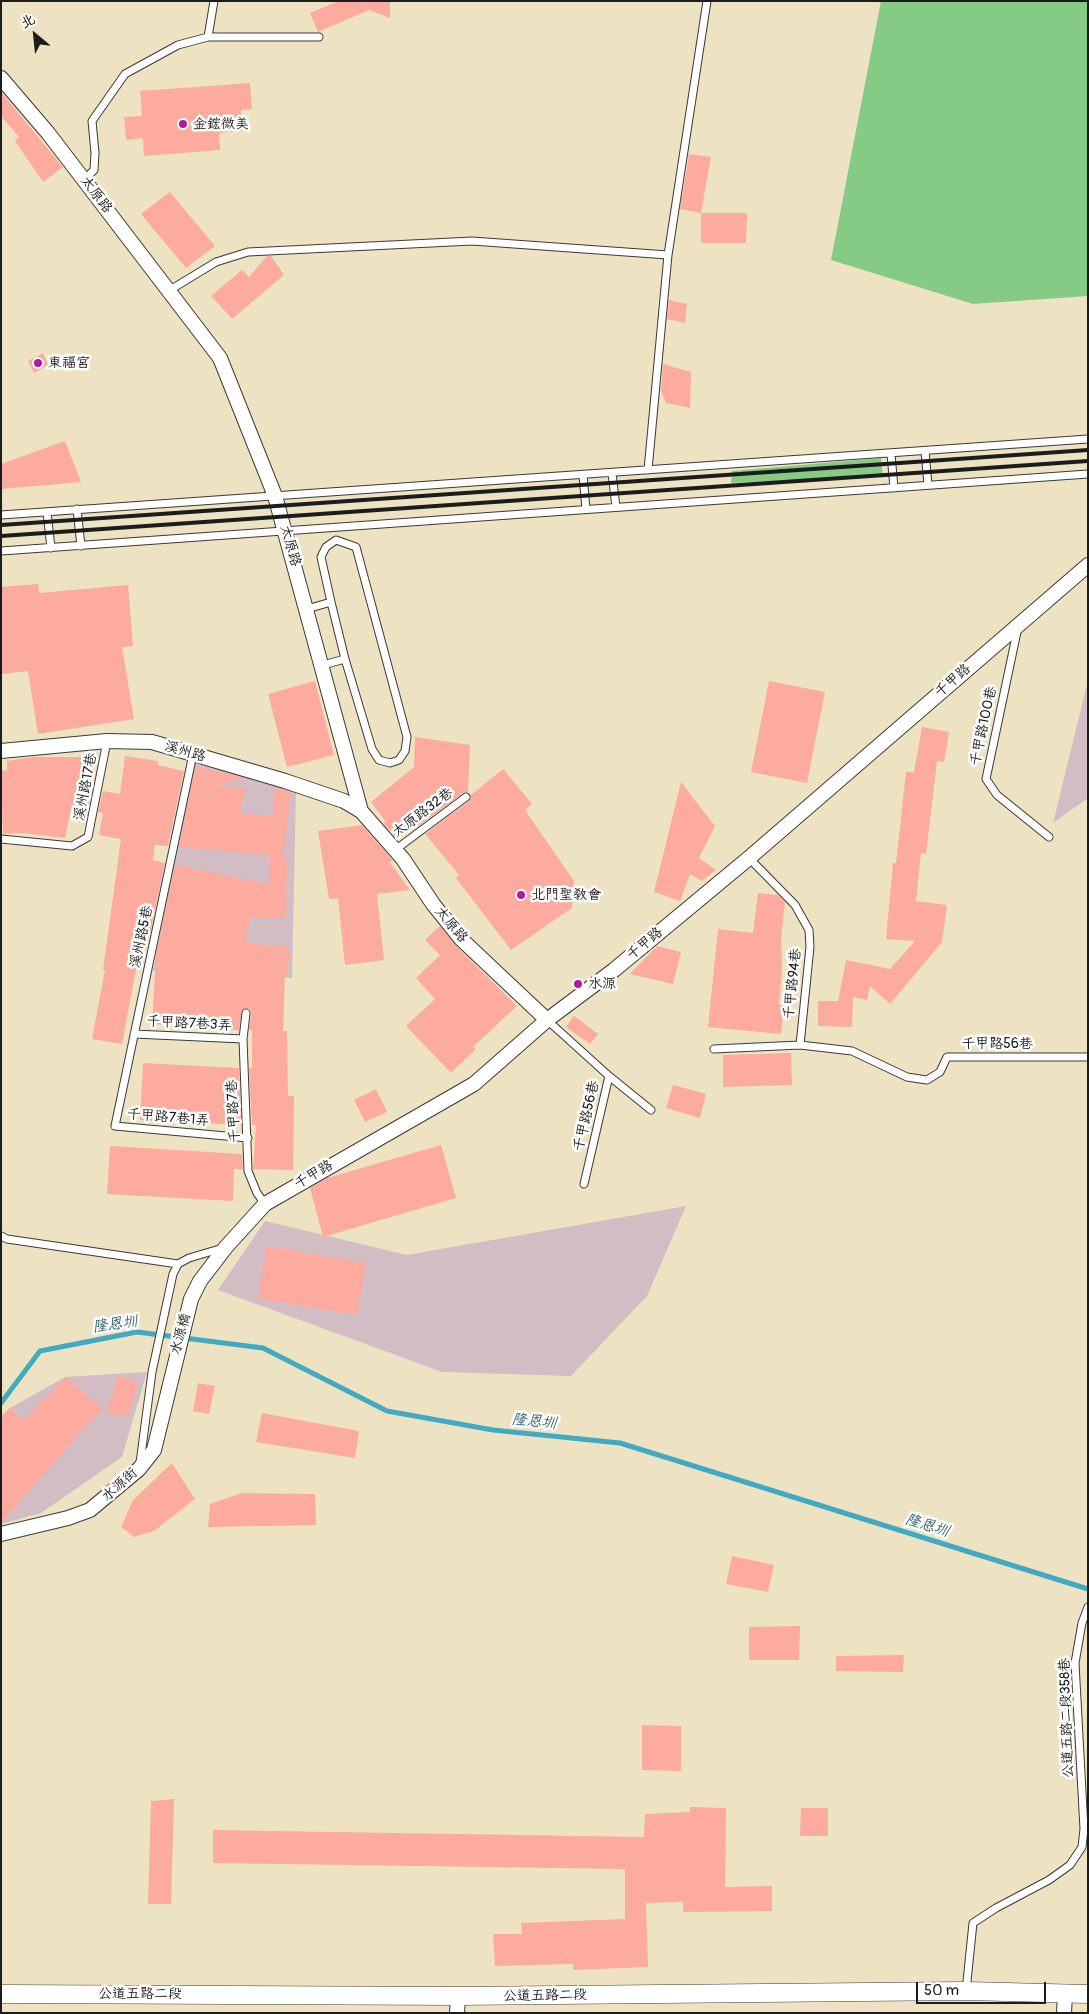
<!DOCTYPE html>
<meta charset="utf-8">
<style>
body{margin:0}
#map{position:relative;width:1089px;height:2014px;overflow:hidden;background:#ede3c3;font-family:Pangolin,"LXGW WenKai TC",sans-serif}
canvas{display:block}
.frame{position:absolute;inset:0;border:2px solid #1c1c1c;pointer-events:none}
.north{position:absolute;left:10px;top:10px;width:50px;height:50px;-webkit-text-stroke:4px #fff;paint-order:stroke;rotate:332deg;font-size:14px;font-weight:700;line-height:20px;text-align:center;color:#1c1c1c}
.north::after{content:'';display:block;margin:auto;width:18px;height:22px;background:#1c1c1c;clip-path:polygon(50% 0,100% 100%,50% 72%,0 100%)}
.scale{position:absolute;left:916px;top:1982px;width:130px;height:22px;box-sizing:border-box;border:2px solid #1c1c1c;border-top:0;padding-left:6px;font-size:15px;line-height:18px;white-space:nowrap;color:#1c1c1c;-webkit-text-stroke:4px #fff;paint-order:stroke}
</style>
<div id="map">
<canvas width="1089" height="2014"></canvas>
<div class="frame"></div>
<div class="north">北</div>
<div class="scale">50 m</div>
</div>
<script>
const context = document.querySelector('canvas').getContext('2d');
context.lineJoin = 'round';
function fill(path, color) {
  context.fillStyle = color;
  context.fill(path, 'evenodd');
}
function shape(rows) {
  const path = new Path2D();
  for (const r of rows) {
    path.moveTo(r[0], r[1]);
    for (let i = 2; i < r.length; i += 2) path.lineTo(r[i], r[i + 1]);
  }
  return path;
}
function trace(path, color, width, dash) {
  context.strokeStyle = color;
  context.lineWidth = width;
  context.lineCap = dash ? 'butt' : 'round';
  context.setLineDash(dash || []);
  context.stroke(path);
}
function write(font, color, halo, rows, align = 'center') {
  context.font = font + ' Pangolin,"LXGW WenKai TC",sans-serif';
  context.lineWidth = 5;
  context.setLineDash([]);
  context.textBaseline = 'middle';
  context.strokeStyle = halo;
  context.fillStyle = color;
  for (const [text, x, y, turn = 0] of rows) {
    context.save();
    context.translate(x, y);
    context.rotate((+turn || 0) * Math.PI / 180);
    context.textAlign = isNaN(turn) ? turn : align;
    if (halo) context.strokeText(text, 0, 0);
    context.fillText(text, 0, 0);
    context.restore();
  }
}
fill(shape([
 [1088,680,1088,798,1053,823],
 [193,763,296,790,292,978,153,971],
 [686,1206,647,1296,571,1376,442,1372,218,1290,265,1221,407,1255],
 [147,1372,122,1457,41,1513,1,1524,1,1417,10,1408,65,1377]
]), '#d2bdc5');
fill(shape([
 [881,1,1088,1,1088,296,973,304,831,260],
 [881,458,883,476,731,483,732,471]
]), '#86cb85');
trace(shape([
 [1,1403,40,1351,137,1332,263,1348,387,1411,493,1430,620,1443,1088,1589]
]), '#41a9c1', 5);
fill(shape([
 [339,1,390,1,390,18,369,10,318,32,310,13],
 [250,83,252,109,241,110,242,131,219,133,220,150,144,156,143,138,126,140,124,117,142,116,140,91],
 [1,92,63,167,43,182,15,141,19,137,1,116],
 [689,154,711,157,701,213,680,209],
 [170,192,215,246,186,268,141,214],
 [701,213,747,213,746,243,701,243],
 [267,256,271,256,284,275,232,319,211,296,242,270,249,277],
 [669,300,687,304,685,323,667,319],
 [43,353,48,365,34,373,28,361],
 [663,364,691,372,690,408,666,403,661,391],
 [65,441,81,482,1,489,1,464],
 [38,584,39,593,128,585,133,646,122,647,134,719,38,734,28,671,1,674,1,587],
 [315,681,334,755,287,767,268,694],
 [769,681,825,692,807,783,751,772],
 [922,727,949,732,944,762,937,761,926,854,921,853,916,901,947,905,942,942,890,1004,870,986,867,1000,853,997,852,1027,818,1026,818,1001,838,1001,846,960,890,969,915,941,886,939,893,863,896,863,906,772,914,772],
 [415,737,470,745,468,792,463,793,418,826,415,822,395,836,383,823,386,822,371,802,414,767],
 [125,756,158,761,158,765,184,771,168,846,155,845,153,860,165,863,150,933,143,932,122,1044,92,1039,105,970,103,970,121,839,99,835,103,813,98,812,103,791,120,794],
 [34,757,95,757,88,809,72,805,65,838,23,833,3,834,1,770,7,771,7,761],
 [196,766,245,778,215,786,245,788,240,813,273,816,274,789,291,792,283,859,287,860,286,917,250,917,245,943,290,947,287,973,285,972,283,1031,287,1031,288,1096,294,1096,293,1170,253,1169,256,1125,252,1125,249,1068,252,1068,252,1030,249,1030,251,1014,250,1009,246,1008,242,1010,239,1030,152,1024,156,955,175,865,269,884,270,855,179,847],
 [503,769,532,804,525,810,574,881,572,908,511,950,456,878,459,875,425,834,469,801,471,795],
 [681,782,715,826,699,858,716,870,702,881,690,874,680,901,654,892],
 [362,825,393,861,389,861,410,890,377,894,384,960,345,965,338,898,329,899,318,831],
 [758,893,778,895,785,902,781,938,782,968,779,1005,784,1006,781,1034,708,1027,718,929,753,933],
 [440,926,455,945,517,1006,473,1047,476,1049,451,1073,406,1026,435,999,416,978,440,955,425,940],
 [657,946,681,952,673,984,630,974],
 [574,1016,598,1034,590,1044,566,1027],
 [791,1053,792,1085,723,1087,723,1055],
 [143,1063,239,1068,241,1125,140,1120],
 [673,1085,706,1094,700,1118,666,1108],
 [376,1089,387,1112,365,1122,354,1100],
 [441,1145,456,1198,323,1237,310,1188,327,1178],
 [110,1146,242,1154,243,1169,234,1169,233,1201,107,1194],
 [267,1246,366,1263,357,1315,258,1298],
 [118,1376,138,1382,128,1416,107,1412],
 [65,1377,102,1408,1,1523,1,1417,10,1408,24,1420],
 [198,1383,215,1386,209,1414,193,1411],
 [262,1413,359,1431,355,1458,256,1442],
 [172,1463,195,1499,154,1531,134,1537,121,1527,133,1500],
 [242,1493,315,1494,316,1525,208,1527,210,1504],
 [732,1556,774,1565,768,1592,726,1584],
 [800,1626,799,1660,749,1660,749,1627],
 [904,1655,903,1672,836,1671,836,1656],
 [642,1725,681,1726,681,1771,642,1770],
 [174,1799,171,1904,148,1904,151,1801],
 [690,1807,726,1808,725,1887,772,1886,772,1911,683,1912,683,1902,646,1903,648,1967,573,1970,573,1964,495,1966,493,1934,522,1934,521,1923,625,1919,625,1869,213,1863,213,1830,644,1837,645,1814,690,1812],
 [801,1808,828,1808,828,1836,800,1836]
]), '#fcab9e');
const service = shape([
 [208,37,214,1],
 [84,180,94,170,95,153,92,121,125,74,178,45,208,37,319,37],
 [170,290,216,262,248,252,472,241,668,255],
 [925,451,928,485],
 [891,454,894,488],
 [648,470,668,255,707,1],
 [612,473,616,507],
 [583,475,586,509],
 [77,509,81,546],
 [47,512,51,548],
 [1,515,1088,439],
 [1,551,1088,474],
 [331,602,345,659],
 [307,609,331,602,321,557,326,547,336,540,356,547,407,737,405,751,399,760,390,763,379,760,372,749,345,659,323,665],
 [1018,627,986,779,997,795,1049,837],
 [193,754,115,1126,248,1138],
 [1,839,72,846,88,837,107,741],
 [395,850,466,797],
 [749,858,795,905,809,930,810,947,800,1045],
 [246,1013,243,1039,248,1171,257,1193,265,1204],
 [547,1020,609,1076,584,1184],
 [134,1034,243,1039],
 [714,1049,800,1045,852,1051,907,1077,927,1080,940,1072,947,1057,1088,1057],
 [609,1076,651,1110],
 [1,1236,7,1239,178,1264],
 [140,1463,152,1372,173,1274,178,1264,189,1258,223,1248],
 [966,1991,973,1923,996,1908,1049,1880,1070,1865,1082,1847,1084,1829,1075,1663,1082,1623,1088,1607]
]);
const minor = shape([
 [1,78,48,133,220,358,275,496,361,811,403,859,433,904,461,939,547,1020],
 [1,751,107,741,152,742,285,781,344,801,361,811],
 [1,1534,68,1518,90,1510,139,1469,154,1450,191,1299,200,1281,226,1247,265,1204,474,1084,547,1020,614,970,749,858,1088,565],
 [457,2013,458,1996],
 [1064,2013,1065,1994]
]);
const tertiary = shape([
 [1,1994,458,1996,966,1991,1088,1994]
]);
trace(service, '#3b3a35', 9);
trace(minor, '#3b3a35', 16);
trace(tertiary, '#3b3a35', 19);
trace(service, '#fff', 7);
trace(minor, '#fff', 14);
trace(tertiary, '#fff', 18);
trace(shape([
 [1,525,1088,450],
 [1,536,1088,461]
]), '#1c1c1c', 4);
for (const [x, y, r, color] of [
 [183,124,5,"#b5179e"],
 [38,363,5,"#b5179e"],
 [521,895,5,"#b5179e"],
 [578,984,5,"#b5179e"]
]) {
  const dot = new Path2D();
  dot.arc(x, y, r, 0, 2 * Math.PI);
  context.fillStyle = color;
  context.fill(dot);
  trace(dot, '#fff', 2);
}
write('14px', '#1c1c1c', '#fff', [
 ["金鋐微美",193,124],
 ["東福宮",48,363],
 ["北門聖教會",531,895],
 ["水源",588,984]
], 'left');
write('14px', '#1c1c1c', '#fff', [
 ["太原路",96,195,52],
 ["太原路",290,546,74],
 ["千甲路",953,681,-41],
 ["千甲路100巷",984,726,-78],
 ["溪州路",185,752,16],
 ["溪州路17巷",86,787,-79],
 ["太原路32巷",423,813,-37],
 ["太原路",451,925,50],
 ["溪州路5巷",142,937,-78],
 ["千甲路",645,944,-40],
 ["千甲路94巷",793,984,-84],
 ["千甲路7巷3弄",189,1024,3],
 ["千甲路56巷",997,1044],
 ["千甲路7巷",234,1111,-93],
 ["千甲路56巷",587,1116,-77],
 ["千甲路7巷1弄",168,1118,5],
 ["千甲路",314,1175,-31],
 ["水源橋",181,1334,-75],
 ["水源街",120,1485,-42],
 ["公道五路二段358巷",1067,1718,-92],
 ["公道五路二段",140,1994],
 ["公道五路二段",545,1996,-1]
]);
write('italic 15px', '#2e626e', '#fff', [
 ["隆恩圳",115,1325,-8],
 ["隆恩圳",534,1422,6],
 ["隆恩圳",927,1526,17]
]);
</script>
